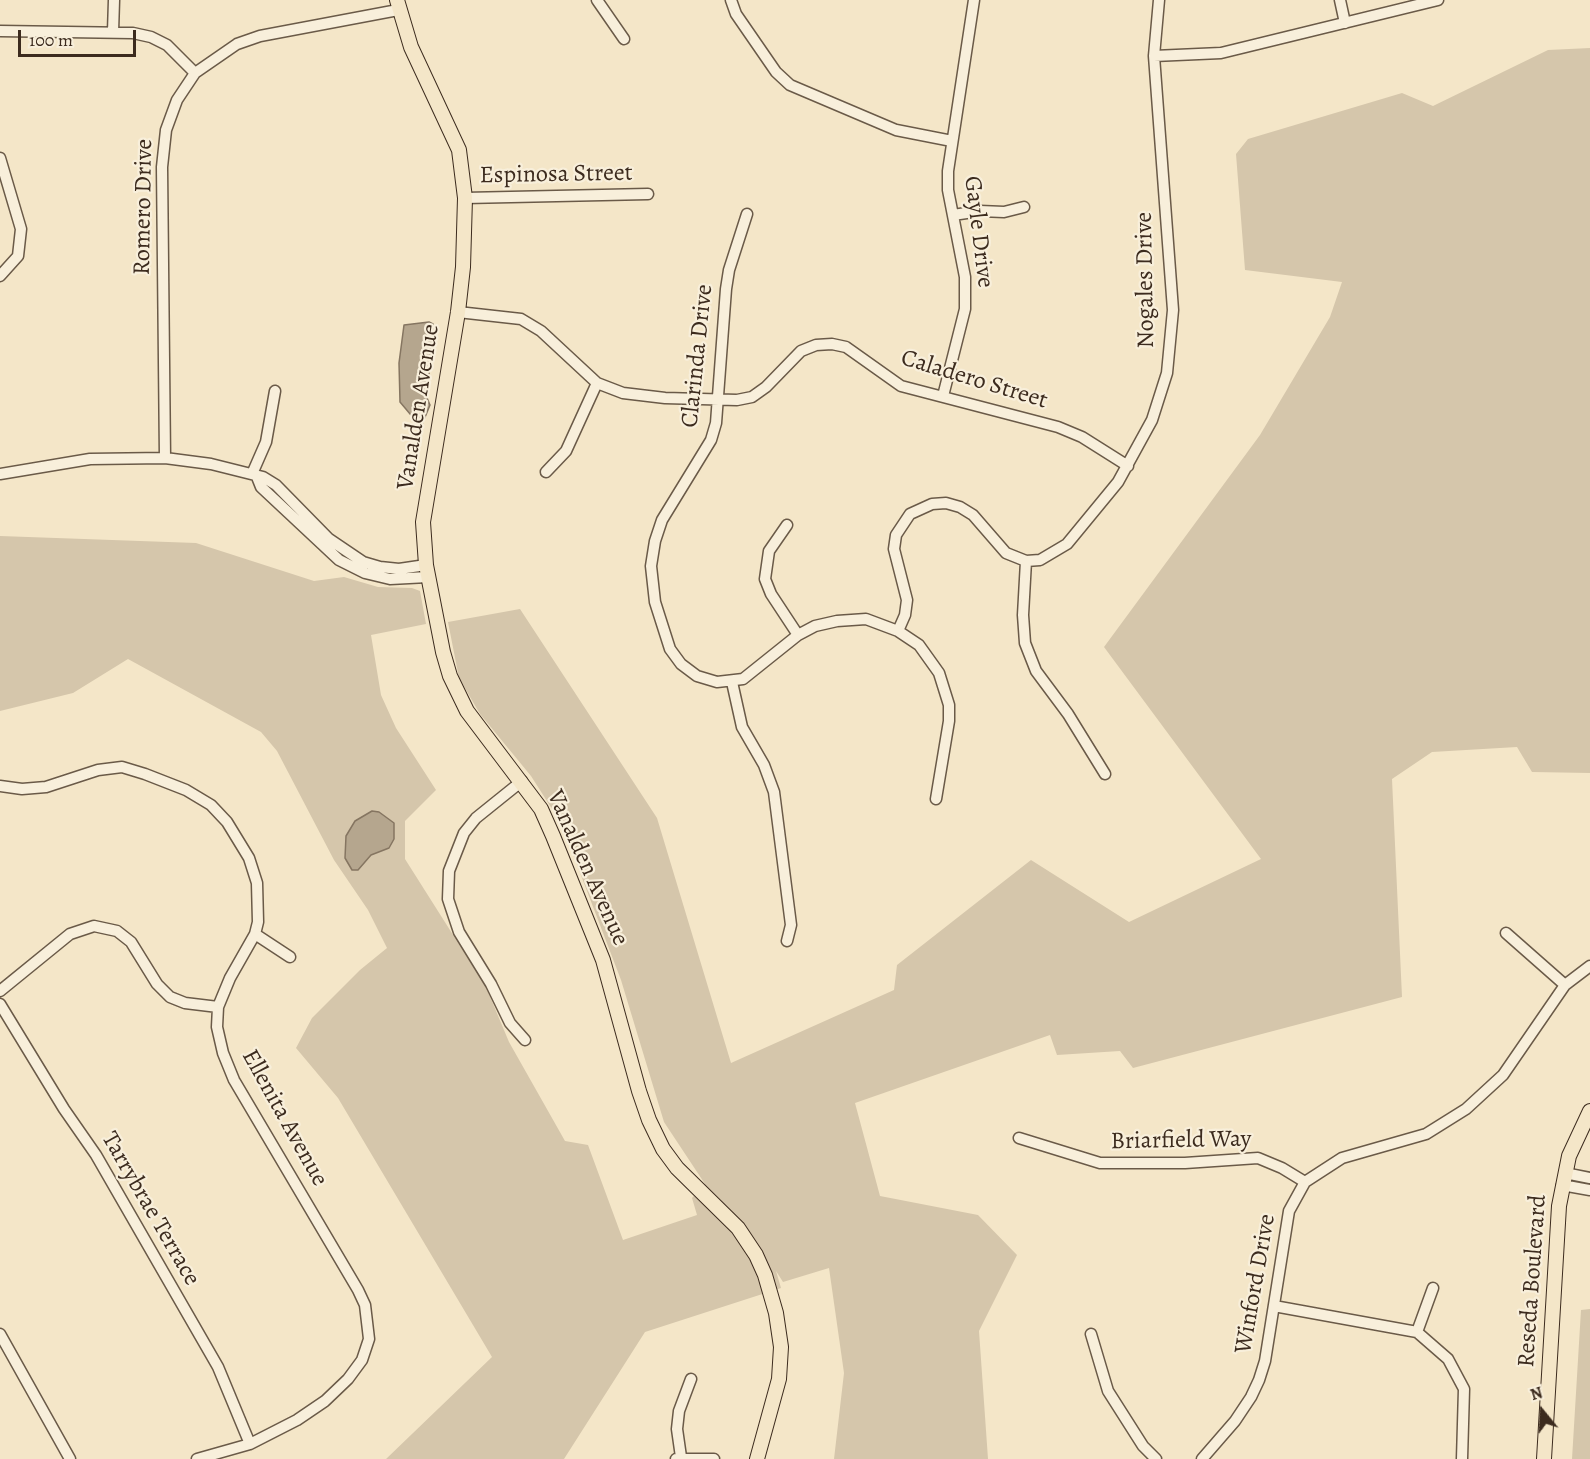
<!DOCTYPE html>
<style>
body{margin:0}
#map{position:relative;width:1590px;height:1459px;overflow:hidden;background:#f4e6c8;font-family:Alegreya,serif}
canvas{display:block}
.north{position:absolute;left:1512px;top:1381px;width:60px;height:60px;-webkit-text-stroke:4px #f8efdb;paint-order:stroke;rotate:342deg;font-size:16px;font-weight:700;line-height:24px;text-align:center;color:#3c2b1e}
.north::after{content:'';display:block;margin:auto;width:21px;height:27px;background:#3c2b1e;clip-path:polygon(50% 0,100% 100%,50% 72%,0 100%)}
.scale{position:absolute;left:18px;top:30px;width:118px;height:27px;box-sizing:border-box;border:3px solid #3c2b1e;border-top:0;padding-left:8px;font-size:18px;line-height:21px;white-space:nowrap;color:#3c2b1e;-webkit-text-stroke:4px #f8efdb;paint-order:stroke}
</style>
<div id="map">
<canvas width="1590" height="1459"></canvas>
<div class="north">N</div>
<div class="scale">100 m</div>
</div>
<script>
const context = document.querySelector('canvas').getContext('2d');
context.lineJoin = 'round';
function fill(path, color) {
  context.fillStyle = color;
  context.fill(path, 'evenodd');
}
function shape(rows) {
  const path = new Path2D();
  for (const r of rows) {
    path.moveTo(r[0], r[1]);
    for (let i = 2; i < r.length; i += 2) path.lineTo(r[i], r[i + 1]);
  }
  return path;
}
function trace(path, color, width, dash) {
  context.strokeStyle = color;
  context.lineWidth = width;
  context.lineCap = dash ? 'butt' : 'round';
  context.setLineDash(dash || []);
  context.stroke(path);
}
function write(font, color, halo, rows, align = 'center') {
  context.font = font + ' Alegreya,serif';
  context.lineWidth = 4.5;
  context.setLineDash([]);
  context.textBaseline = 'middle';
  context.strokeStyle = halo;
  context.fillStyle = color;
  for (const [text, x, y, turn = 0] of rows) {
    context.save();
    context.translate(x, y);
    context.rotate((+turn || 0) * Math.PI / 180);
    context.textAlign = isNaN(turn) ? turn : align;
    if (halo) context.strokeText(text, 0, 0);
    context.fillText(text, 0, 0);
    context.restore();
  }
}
fill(shape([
 [1590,48,1590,773,1532,772,1517,747,1432,752,1392,779,1402,997,1133,1068,1120,1051,1057,1055,1050,1035,855,1103,880,1196,978,1215,1017,1255,979,1331,988,1459,834,1459,844,1373,829,1268,783,1282,776,1271,781,1288,645,1332,564,1459,386,1459,492,1357,338,1098,296,1048,312,1018,360,970,387,948,368,910,334,860,277,751,261,732,128,659,73,693,0,711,0,536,196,543,314,581,344,577,378,587,412,588,420,591,426,624,371,635,381,695,396,728,436,790,405,821,405,859,486,987,509,1042,565,1141,588,1145,623,1240,697,1215,692,1198,705,1184,664,1122,621,980,561,823,531,776,480,714,459,678,448,622,520,609,657,818,731,1063,894,990,897,965,1031,860,1129,922,1261,859,1104,647,1260,435,1330,317,1342,282,1245,270,1236,154,1248,139,1402,93,1433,106,1548,50],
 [1590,1309,1590,1459,1572,1459,1581,1310]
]), '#d5c6ab');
const water = shape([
 [429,322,433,324,427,398,430,405,421,427,400,402,399,363,404,325,429,322],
 [372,811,379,812,394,823,394,839,389,848,371,855,358,870,352,870,345,858,346,836,355,821,372,811]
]);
fill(water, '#b5a68e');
trace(water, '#857561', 1.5);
const minor = shape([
 [597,0,624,39],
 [731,0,736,14,776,72,790,85,896,130,952,141],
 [1340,0,1345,23],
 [0,31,133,33,151,37,167,45,195,73],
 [113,32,114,0],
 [1154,56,1221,53,1438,0],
 [0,158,21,229,18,256,0,276],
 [465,198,648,194],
 [747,214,729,270,726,289,716,423,711,440,662,520,655,541,651,566,655,602,670,649,681,664,697,676,717,682,743,679,798,635,815,626,837,621,866,619,898,631,919,645,939,673,949,705,949,721,936,799],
 [953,215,980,211,1004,212,1024,207],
 [458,312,521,319,541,331,597,383,623,393,665,398,737,400,752,397,766,387,801,351,816,345,832,344,846,347,901,386,1058,427,1082,437,1128,466],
 [943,396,965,309,965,277,948,190,948,171,974,0],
 [165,458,162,167,166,130,177,100,195,73,237,44,260,36,398,10],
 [546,472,566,451,597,383],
 [0,474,90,459,165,458,211,464,263,477,276,485,329,539,363,562,380,567,399,569,426,565],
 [252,474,266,442,275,391],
 [257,477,261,487,339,560,365,573,390,579,428,577],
 [787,525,769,551,765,579,771,594,798,635],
 [1026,561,1023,615,1025,643,1036,671,1068,714,1105,774],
 [898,631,905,615,907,600,894,549,896,535,910,514,932,504,946,503,960,507,973,515,1006,553,1026,561,1040,560,1067,544,1118,482,1152,420,1167,373,1173,310,1154,56,1159,0],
 [732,682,742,727,764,765,774,792,791,925,787,941],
 [522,781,476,818,464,833,449,871,448,899,459,932,491,984,510,1023,525,1040],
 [0,786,22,789,46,787,98,770,122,767,145,774,186,790,211,805,227,822,249,858,257,883,258,922,255,934,230,978,218,1007,217,1027,223,1053,234,1080,358,1290,365,1305,369,1339,362,1360,348,1379,325,1401,297,1420,250,1444,197,1459],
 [1506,933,1565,985],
 [255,934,290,957],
 [0,991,70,934,94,926,117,931,131,942,157,984,170,997,185,1003,218,1007],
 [0,1004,64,1109,96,1155,218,1367,250,1444],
 [1019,1138,1100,1163,1185,1163,1258,1158,1282,1168,1305,1182],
 [1565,1173,1590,1178],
 [1562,1185,1590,1190],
 [1274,1306,1417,1332,1448,1359,1464,1389,1462,1459],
 [1417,1332,1433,1288],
 [0,1334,70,1459],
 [1091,1334,1108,1391,1143,1446,1156,1459],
 [681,1457,677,1429,679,1411,691,1379],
 [676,1459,714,1459],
 [1202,1459,1235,1421,1251,1397,1259,1380,1265,1361,1289,1211,1305,1182,1342,1158,1426,1134,1466,1109,1503,1075,1565,985,1590,966]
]);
const major = shape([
 [397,0,411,47,459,150,465,198,463,267,458,312,423,522,426,565,443,652,450,676,467,711,541,809,553,836,603,960,639,1091,649,1120,663,1149,677,1168,738,1228,756,1255,765,1275,776,1313,781,1347,779,1379,757,1459],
 [1544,1459,1559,1206,1569,1156,1590,1111]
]);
trace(minor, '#6a5a48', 13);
trace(major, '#3c2b1e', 16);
trace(minor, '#f8efdb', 10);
trace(major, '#f4e6c8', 14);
write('24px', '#3c2b1e', '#f8efdb', [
 ["Espinosa Street",556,175,-1],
 ["Romero Drive",144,207,-89],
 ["Gayle Drive",978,232,83],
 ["Nogales Drive",1146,280,-91],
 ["Clarinda Drive",698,356,-84],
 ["Caladero Street",974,380,17],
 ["Vanalden Avenue",419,407,-81],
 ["Vanalden Avenue",587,868,66],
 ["Ellenita Avenue",284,1118,61],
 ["Briarfield Way",1181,1141,-1],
 ["Tarrybrae Terrace",150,1209,60],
 ["Reseda Boulevard",1533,1281,-86],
 ["Winford Drive",1256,1284,-80]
]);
</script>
